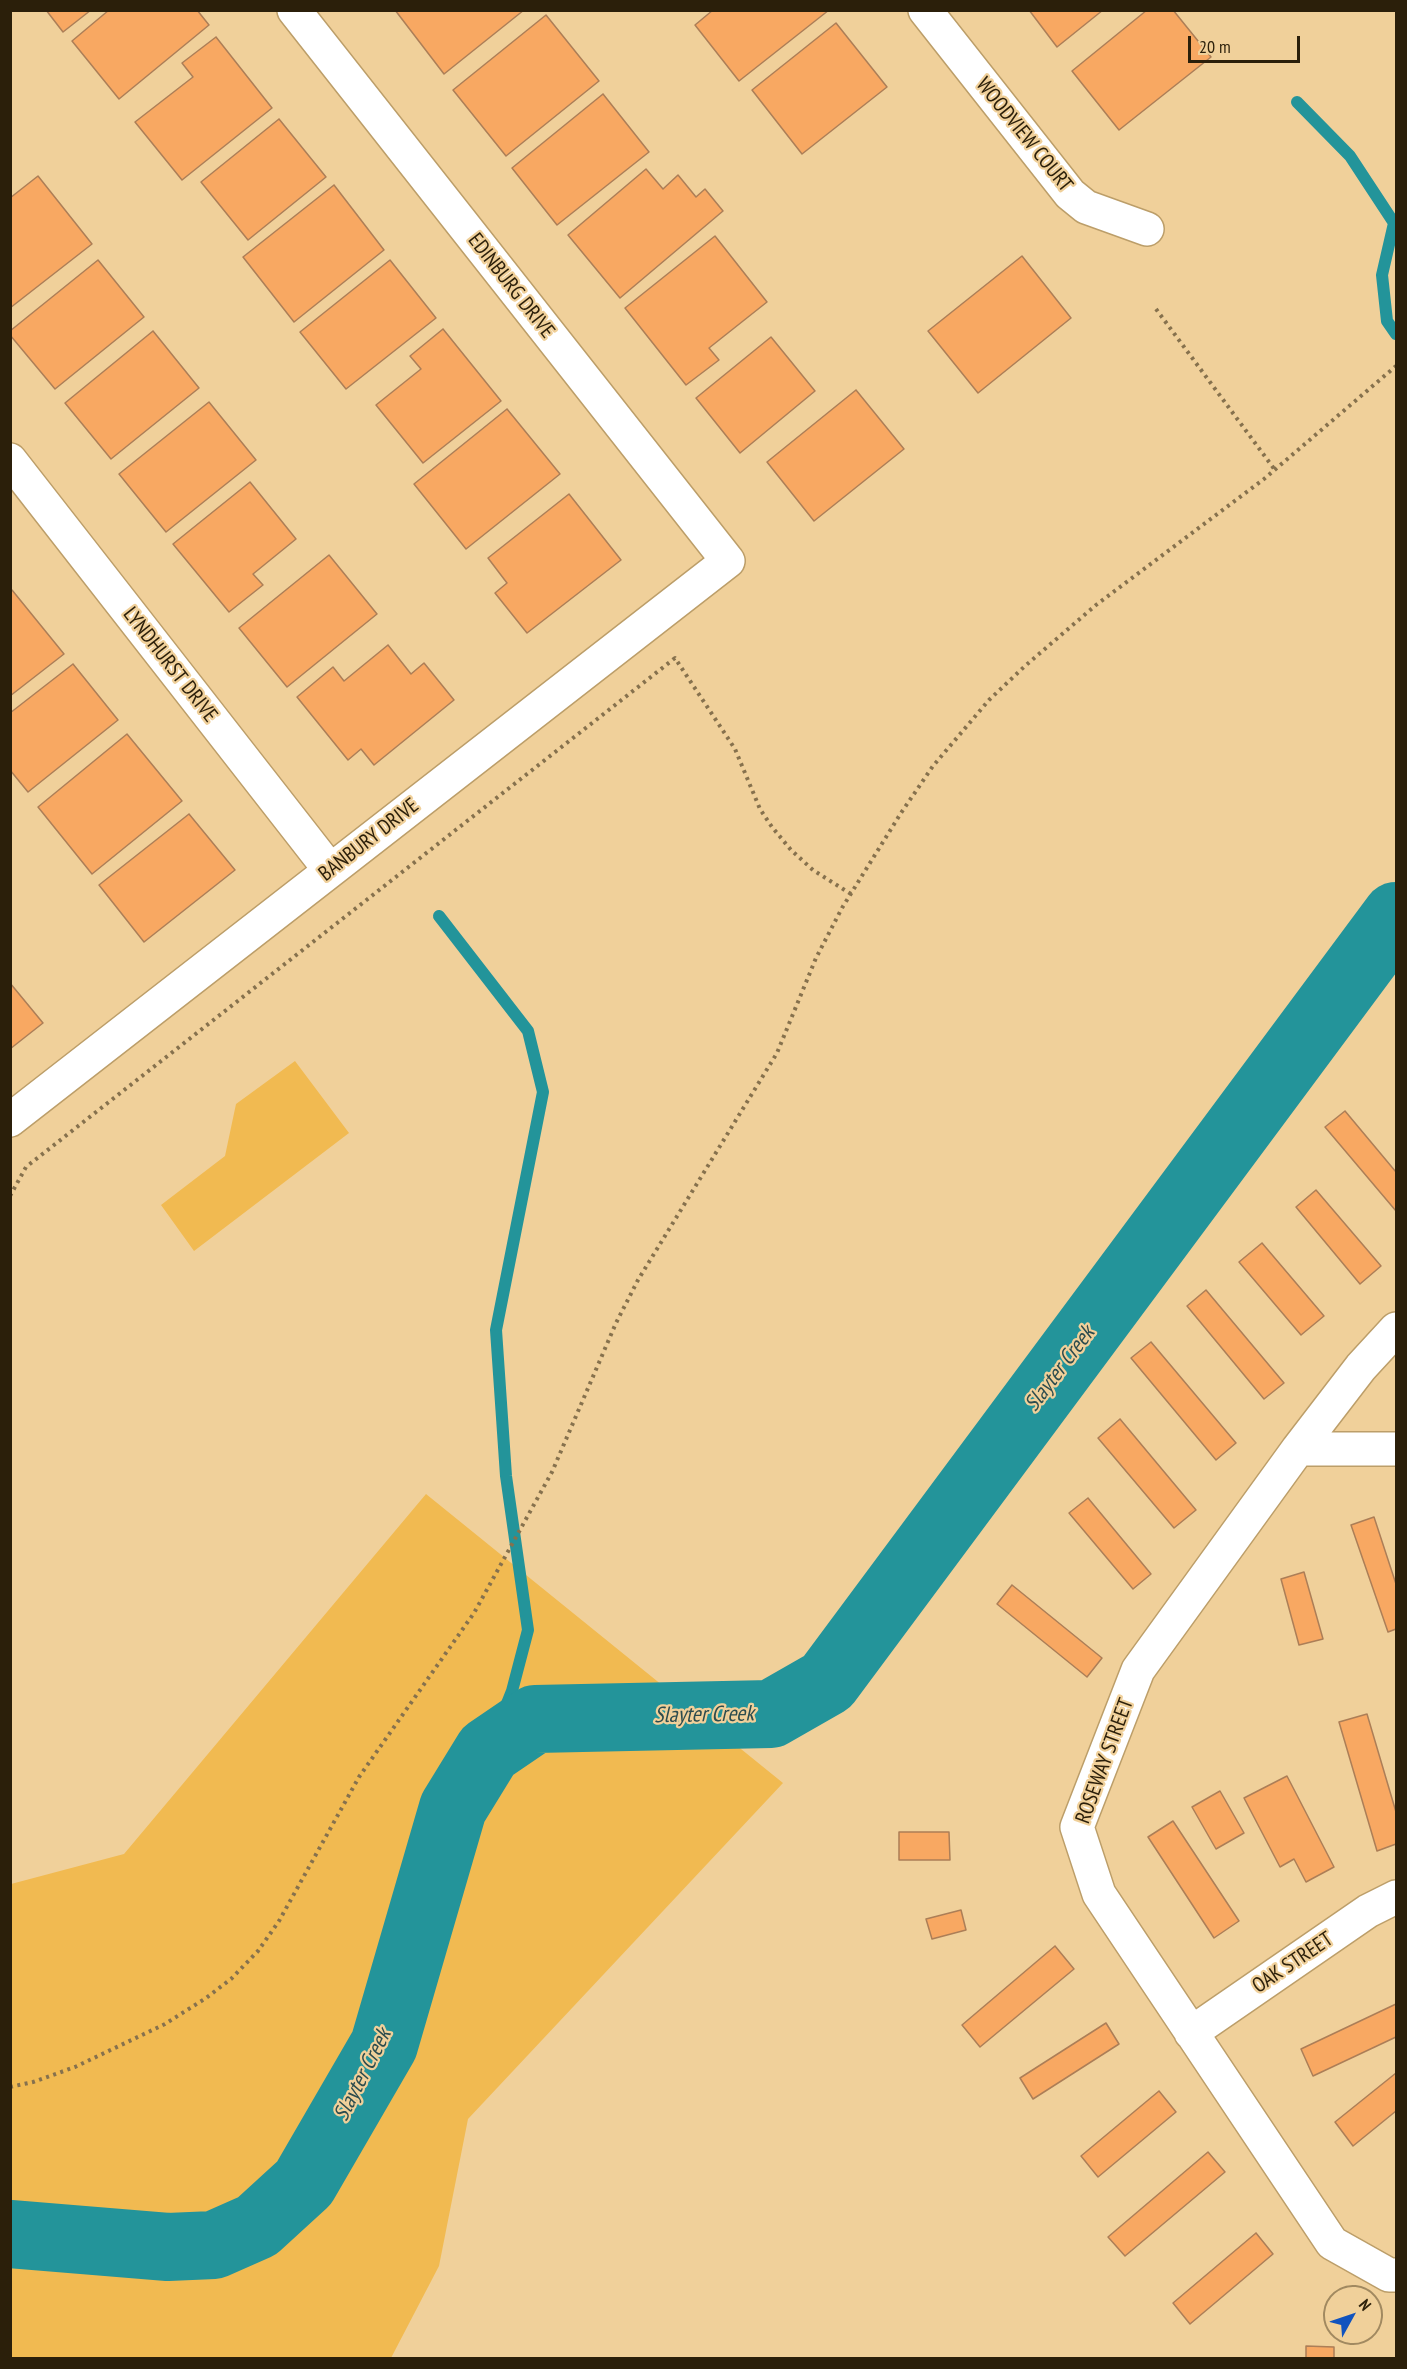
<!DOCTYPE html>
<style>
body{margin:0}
#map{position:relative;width:1407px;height:2369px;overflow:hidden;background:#f0d09a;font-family:"PT Sans Narrow",sans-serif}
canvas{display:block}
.frame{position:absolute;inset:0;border:12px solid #2b1f0a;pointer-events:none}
.north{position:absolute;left:1323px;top:2285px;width:60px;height:60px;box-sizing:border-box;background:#f0d09a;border:2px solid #a18960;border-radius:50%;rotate:50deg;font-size:16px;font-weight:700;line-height:24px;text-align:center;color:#2b1f0a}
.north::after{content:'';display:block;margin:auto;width:21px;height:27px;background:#1153be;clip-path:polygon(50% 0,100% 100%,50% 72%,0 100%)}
.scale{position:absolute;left:1188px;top:36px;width:112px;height:27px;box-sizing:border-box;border:3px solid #2b1f0a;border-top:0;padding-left:8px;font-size:18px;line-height:21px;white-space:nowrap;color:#2b1f0a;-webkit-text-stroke:4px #f0d09a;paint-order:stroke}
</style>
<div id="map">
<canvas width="1407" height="2369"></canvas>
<div class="frame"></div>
<div class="north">N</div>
<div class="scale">20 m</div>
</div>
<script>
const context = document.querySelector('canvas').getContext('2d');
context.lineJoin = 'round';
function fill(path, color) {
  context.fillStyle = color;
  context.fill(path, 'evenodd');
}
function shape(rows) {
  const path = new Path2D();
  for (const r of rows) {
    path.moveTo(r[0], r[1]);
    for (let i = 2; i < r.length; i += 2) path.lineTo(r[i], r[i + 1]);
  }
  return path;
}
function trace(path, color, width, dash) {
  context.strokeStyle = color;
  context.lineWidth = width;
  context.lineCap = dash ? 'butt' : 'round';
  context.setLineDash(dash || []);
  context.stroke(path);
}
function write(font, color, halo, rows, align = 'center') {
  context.font = font + ' "PT Sans Narrow",sans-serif';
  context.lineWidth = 4.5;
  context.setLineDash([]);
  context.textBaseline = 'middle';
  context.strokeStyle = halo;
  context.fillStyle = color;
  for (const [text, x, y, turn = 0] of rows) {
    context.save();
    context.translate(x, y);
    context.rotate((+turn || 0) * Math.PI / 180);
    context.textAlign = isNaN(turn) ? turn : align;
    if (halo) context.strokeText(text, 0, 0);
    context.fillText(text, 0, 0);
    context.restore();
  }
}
fill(shape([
 [295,1061,349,1133,194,1251,161,1205,225,1156,236,1104],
 [426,1494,783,1783,468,2119,439,2266,391,2358,11,2358,11,1884,124,1854]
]), '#f1ba51');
trace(shape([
 [1297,102,1350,156,1394,223,1382,275,1387,321,1396,334],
 [439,916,528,1031,543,1092,496,1330,506,1476,528,1630,512,1691,488,1751]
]), '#23949a', 12);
trace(shape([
 [10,2234,168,2247,214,2245,257,2226,304,2183,384,2045,453,1808,488,1751,535,1719,771,1714,827,1682,1396,916]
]), '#23949a', 68);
const building = shape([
 [46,10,91,10,63,32,46,10],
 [109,10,197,10,209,25,119,99,72,41,109,10],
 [395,10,524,10,444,74,395,10],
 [713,10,829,10,739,81,695,25,713,10],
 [1029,10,1103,10,1057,47,1029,10],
 [1147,10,1173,10,1211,57,1119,130,1072,71,1147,10],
 [546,15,599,81,506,156,453,90,546,15],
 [836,23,887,87,802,154,752,90,836,23],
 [216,37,272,108,182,180,135,122,193,77,182,63,216,37],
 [603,94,649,152,557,225,512,168,603,94],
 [279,119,326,177,248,240,201,182,279,119],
 [646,169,663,189,678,175,696,197,705,189,723,211,620,298,568,235,646,169],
 [38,176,92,244,10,308,10,198,38,176],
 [334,185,384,250,294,322,243,257,334,185],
 [715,236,767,302,709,348,719,360,686,385,625,308,715,236],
 [1022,256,1071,318,978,393,928,331,1022,256],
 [98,260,144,317,55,389,10,335,10,331,98,260],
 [390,260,436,318,346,389,300,332,390,260],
 [443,329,501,401,423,463,376,405,421,369,410,356,443,329],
 [153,331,199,388,111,459,65,403,153,331],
 [771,337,815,391,740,453,696,398,771,337],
 [856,390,904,449,814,521,767,462,856,390],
 [209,402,256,460,166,532,119,474,209,402],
 [507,409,560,474,466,549,414,484,507,409],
 [250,482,296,539,253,574,263,585,229,612,173,544,250,482],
 [569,494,621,560,527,633,495,593,507,583,488,558,569,494],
 [329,555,377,614,287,687,239,628,329,555],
 [12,590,64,654,10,696,10,591,12,590],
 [388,645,411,674,424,663,454,700,374,765,361,749,348,760,297,697,333,667,344,681,388,645],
 [73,664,118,720,28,792,10,770,10,713,73,664],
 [127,734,182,801,92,874,38,807,127,734],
 [189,814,235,870,144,942,99,885,189,814],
 [10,983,43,1023,10,1049,10,983],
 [1345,1111,1396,1172,1396,1211,1325,1127,1345,1111],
 [1316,1190,1381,1266,1360,1284,1296,1207,1316,1190],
 [1262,1243,1324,1316,1301,1335,1239,1262,1262,1243],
 [1206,1290,1284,1383,1264,1399,1187,1306,1206,1290],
 [1151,1342,1236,1443,1216,1460,1131,1358,1151,1342],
 [1120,1419,1196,1510,1174,1528,1098,1438,1120,1419],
 [1088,1498,1151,1574,1133,1589,1069,1513,1088,1498],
 [1374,1517,1396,1584,1396,1629,1388,1632,1351,1525,1374,1517],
 [1304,1572,1323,1639,1299,1645,1281,1579,1304,1572],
 [1012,1585,1102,1658,1087,1677,997,1604,1012,1585],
 [1367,1714,1396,1812,1396,1844,1377,1851,1339,1722,1367,1714],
 [1287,1776,1334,1867,1306,1882,1294,1859,1280,1867,1244,1798,1287,1776],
 [1220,1791,1244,1833,1216,1849,1192,1807,1220,1791],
 [1173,1821,1239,1921,1214,1938,1148,1837,1173,1821],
 [899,1832,949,1832,950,1860,899,1860,899,1832],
 [961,1910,966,1930,932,1939,926,1919,961,1910],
 [1055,1946,1074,1969,980,2047,962,2025,1055,1946],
 [1396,2004,1396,2037,1313,2076,1301,2049,1396,2004],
 [1106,2023,1119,2044,1033,2099,1020,2078,1106,2023],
 [1396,2073,1396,2111,1353,2146,1335,2122,1396,2073],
 [1159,2091,1176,2112,1098,2177,1081,2156,1159,2091],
 [1208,2152,1225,2172,1125,2256,1108,2237,1208,2152],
 [1256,2233,1273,2254,1190,2324,1173,2303,1256,2233],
 [1306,2346,1334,2347,1334,2358,1306,2358,1306,2346]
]);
fill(building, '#f8a862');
trace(building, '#ac7e57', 1.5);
const minor = shape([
 [925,10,1070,194,1086,207,1147,229],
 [10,460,330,870],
 [10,1120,728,561,294,10],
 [1396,1329,1361,1367,1298,1449,1138,1670,1077,1827,1099,1894,1332,2243,1389,2275,1396,2275],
 [1298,1449,1396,1449],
 [1191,2033,1368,1911,1396,1897]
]);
trace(minor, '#bc9e69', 36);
trace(shape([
 [1156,309,1275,470],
 [10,1196,26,1167,675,658,735,749,760,809,772,827,791,850,813,870,851,894],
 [10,2087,33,2082,75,2067,165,2024,206,1998,231,1979,258,1951,279,1921,359,1777,474,1613,552,1472,616,1323,638,1280,777,1053,816,958,842,908,901,813,933,766,989,700,1025,666,1096,605,1264,479,1396,366]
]), '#86714d', 4, [3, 4.5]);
trace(minor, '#fff', 33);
write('21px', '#2b1f0a', '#f0d09a', [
 ["WOODVIEW COURT",1024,135,51],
 ["EDINBURG DRIVE",511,286,52],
 ["LYNDHURST DRIVE",170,665,52],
 ["BANBURY DRIVE",369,840,-38],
 ["ROSEWAY STREET",1105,1761,-70],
 ["OAK STREET",1293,1963,-34]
]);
write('italic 22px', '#2c4c4e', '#f0d09a', [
 ["Slayter Creek",1060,1369,-53],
 ["Slayter Creek",704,1715,-1],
 ["Slayter Creek",363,2075,-63]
]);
</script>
